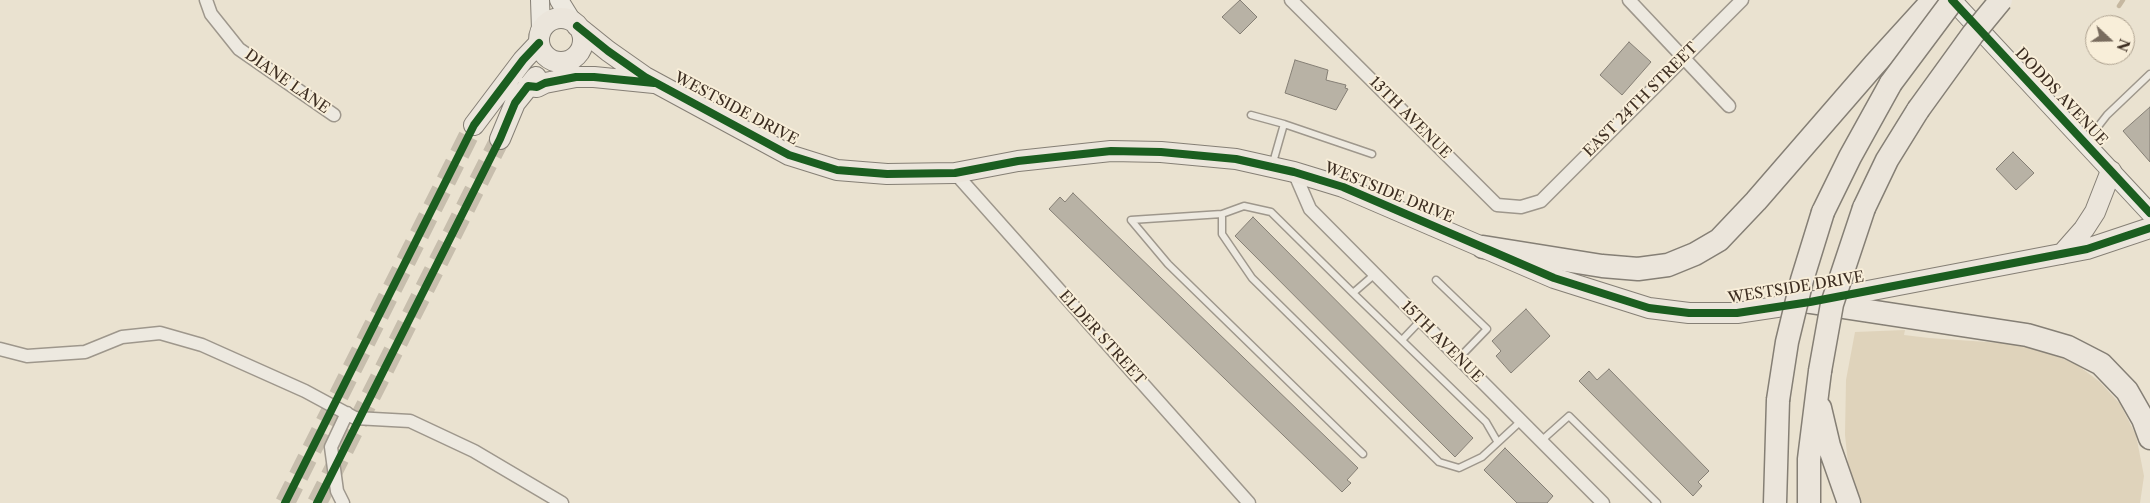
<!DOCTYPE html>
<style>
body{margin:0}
#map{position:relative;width:2150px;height:503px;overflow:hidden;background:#eae2d0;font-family:"Libre Caslon Text",serif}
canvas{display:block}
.north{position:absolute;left:2085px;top:15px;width:50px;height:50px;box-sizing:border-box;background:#f8eed9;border:1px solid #ada18f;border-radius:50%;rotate:111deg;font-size:14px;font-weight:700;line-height:20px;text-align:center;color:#3c2d21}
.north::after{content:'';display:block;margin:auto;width:18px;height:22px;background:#796c5e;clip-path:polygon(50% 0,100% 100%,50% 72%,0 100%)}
</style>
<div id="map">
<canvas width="2150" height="503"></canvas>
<div class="north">N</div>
</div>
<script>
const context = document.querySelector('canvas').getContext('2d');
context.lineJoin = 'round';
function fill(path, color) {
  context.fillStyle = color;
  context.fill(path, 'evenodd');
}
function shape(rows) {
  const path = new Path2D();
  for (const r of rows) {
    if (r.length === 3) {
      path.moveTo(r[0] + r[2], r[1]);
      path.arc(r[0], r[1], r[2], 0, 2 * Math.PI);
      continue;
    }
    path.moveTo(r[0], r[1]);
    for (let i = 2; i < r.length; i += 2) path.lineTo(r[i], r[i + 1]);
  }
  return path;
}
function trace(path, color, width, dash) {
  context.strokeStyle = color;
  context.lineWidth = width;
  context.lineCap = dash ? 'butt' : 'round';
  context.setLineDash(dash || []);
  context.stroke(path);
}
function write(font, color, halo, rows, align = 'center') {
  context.font = font + ' "Libre Caslon Text",serif';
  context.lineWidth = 4;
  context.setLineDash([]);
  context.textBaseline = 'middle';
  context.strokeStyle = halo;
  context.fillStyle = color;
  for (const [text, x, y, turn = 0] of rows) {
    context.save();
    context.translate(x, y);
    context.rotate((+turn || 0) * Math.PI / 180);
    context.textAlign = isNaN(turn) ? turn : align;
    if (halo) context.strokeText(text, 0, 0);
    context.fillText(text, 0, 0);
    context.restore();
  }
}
fill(shape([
 [1905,330,1904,335,1929,338,2016,344,2048,353,2076,364,2100,382,2120,404,2136,435,2144,476,2140,503,1860,503,1849,473,1845,435,1846,380,1855,332]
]), '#dfd3bb');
trace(shape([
 [2119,6,2123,0]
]), '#c6b8a1', 4.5);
const building = shape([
 [1240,0,1257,17,1240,34,1222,17,1240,0],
 [1629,42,1651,62,1622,95,1600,75,1629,42],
 [1295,60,1328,70,1326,80,1346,85,1345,88,1348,89,1336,110,1285,93,1295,60],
 [2150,107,2150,162,2123,131,2150,107],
 [2013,152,2034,173,2016,190,1996,169,2013,152],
 [1073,193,1358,468,1347,480,1351,483,1342,492,1049,209,1060,197,1065,202,1073,193],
 [1253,217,1473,438,1455,457,1235,236,1253,217],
 [1526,309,1550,336,1511,373,1496,356,1501,351,1492,341,1526,309],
 [1609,369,1709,471,1698,482,1702,486,1693,496,1579,381,1589,371,1597,380,1609,369],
 [1505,448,1553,496,1547,503,1517,503,1484,470,1505,448]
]);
fill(building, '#b8b2a5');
trace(building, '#857f75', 1);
trace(shape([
 [285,503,474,125],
 [317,503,500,139]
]), '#c7bead', 20, [20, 10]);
const lane = shape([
 [1251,115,1284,124,1372,154],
 [2086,142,2107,115,2150,74],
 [1272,166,1284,124],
 [1222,214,1131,220,1168,264,1363,454],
 [1375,274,1353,293,1271,212,1244,206,1222,214,1222,234,1252,278,1439,462,1459,468,1482,457,1521,421],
 [1436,280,1487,329,1459,358],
 [1353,293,1486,422,1497,441],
 [1402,340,1421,320],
 [1541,441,1569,416,1657,503]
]);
const street = shape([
 [206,0,211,14,239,49,334,115],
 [1291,0,1497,205,1521,207,1541,201,1742,0],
 [1629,0,1729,106],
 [1294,172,1310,209,1603,503],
 [955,173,1249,503],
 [0,349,27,356,85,352,122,337,160,333,202,345,305,391,355,418,410,421,474,451,562,503],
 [343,503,337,491,331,447,347,413]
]);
const secondary = shape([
 [540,0,541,30],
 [559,0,572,21],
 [1952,0,2150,213]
]);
const primary = shape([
 [561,40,22],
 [577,26,608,51,645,77,789,155,837,170,887,174,955,173,1018,161,1111,151,1161,152,1236,159,1294,172,1343,187,1554,278,1649,308,1689,313,1737,313,1810,302,2087,249,2150,228],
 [528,86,537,87,545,83,576,77,594,77,654,83],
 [474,125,523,60,539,43],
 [500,139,515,103,536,77],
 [2062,254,2084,229,2095,212,2111,171]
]);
const highway = shape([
 [1864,208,1887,160,1918,110],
 [1823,212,1850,157,1891,83],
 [1483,247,1602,266,1638,269,1668,265,1695,254,1719,240,1756,201,1874,65,1933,0],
 [1810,302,2027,335,2068,347,2101,364,2127,391,2143,419,2150,438],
 [1820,408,1829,446,1849,503],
 [1775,503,1778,400],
 [1809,503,1809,459,1820,371]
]);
trace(lane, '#9e978c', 9);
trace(street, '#9e978c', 15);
trace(secondary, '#857f75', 20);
trace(primary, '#857f75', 22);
trace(highway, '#857f75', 25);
trace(lane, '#ede9e0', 6);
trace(street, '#ede9e0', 12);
trace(secondary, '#ede9e0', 18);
trace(primary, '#ebe5db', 20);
trace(highway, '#ebe5db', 22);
const highwayBridge = shape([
 [1891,83,1953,0],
 [1918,110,1973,34,2001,0],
 [1820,371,1832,304,1864,208],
 [1778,400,1787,342,1802,280,1823,212]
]);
trace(highwayBridge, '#857f75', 25, []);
trace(highwayBridge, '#ebe5db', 22);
trace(shape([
 [1952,0,2150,213],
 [577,26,608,51,645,77,789,155,837,170,887,174,955,173,1018,161,1111,151,1161,152,1236,159,1294,172,1343,187,1554,278,1649,308,1689,313,1737,313,1810,302,2087,249,2150,228],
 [285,503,474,125,523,60,539,43],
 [317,503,500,139,515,103,528,86,537,87,545,83,576,77,594,77,654,83]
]), '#1b5e20', 8);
write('15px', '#3c2d21', '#f8eed9', [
 ["DIANE LANE",287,82,35],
 ["DODDS AVENUE",2061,97,47],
 ["EAST 24TH STREET",1641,100,-45],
 ["WESTSIDE DRIVE",736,109,28],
 ["13TH AVENUE",1410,118,45],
 ["WESTSIDE DRIVE",1389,193,22],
 ["WESTSIDE DRIVE",1796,288,-9],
 ["ELDER STREET",1102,338,48],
 ["15TH AVENUE",1442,342,45]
]);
</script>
